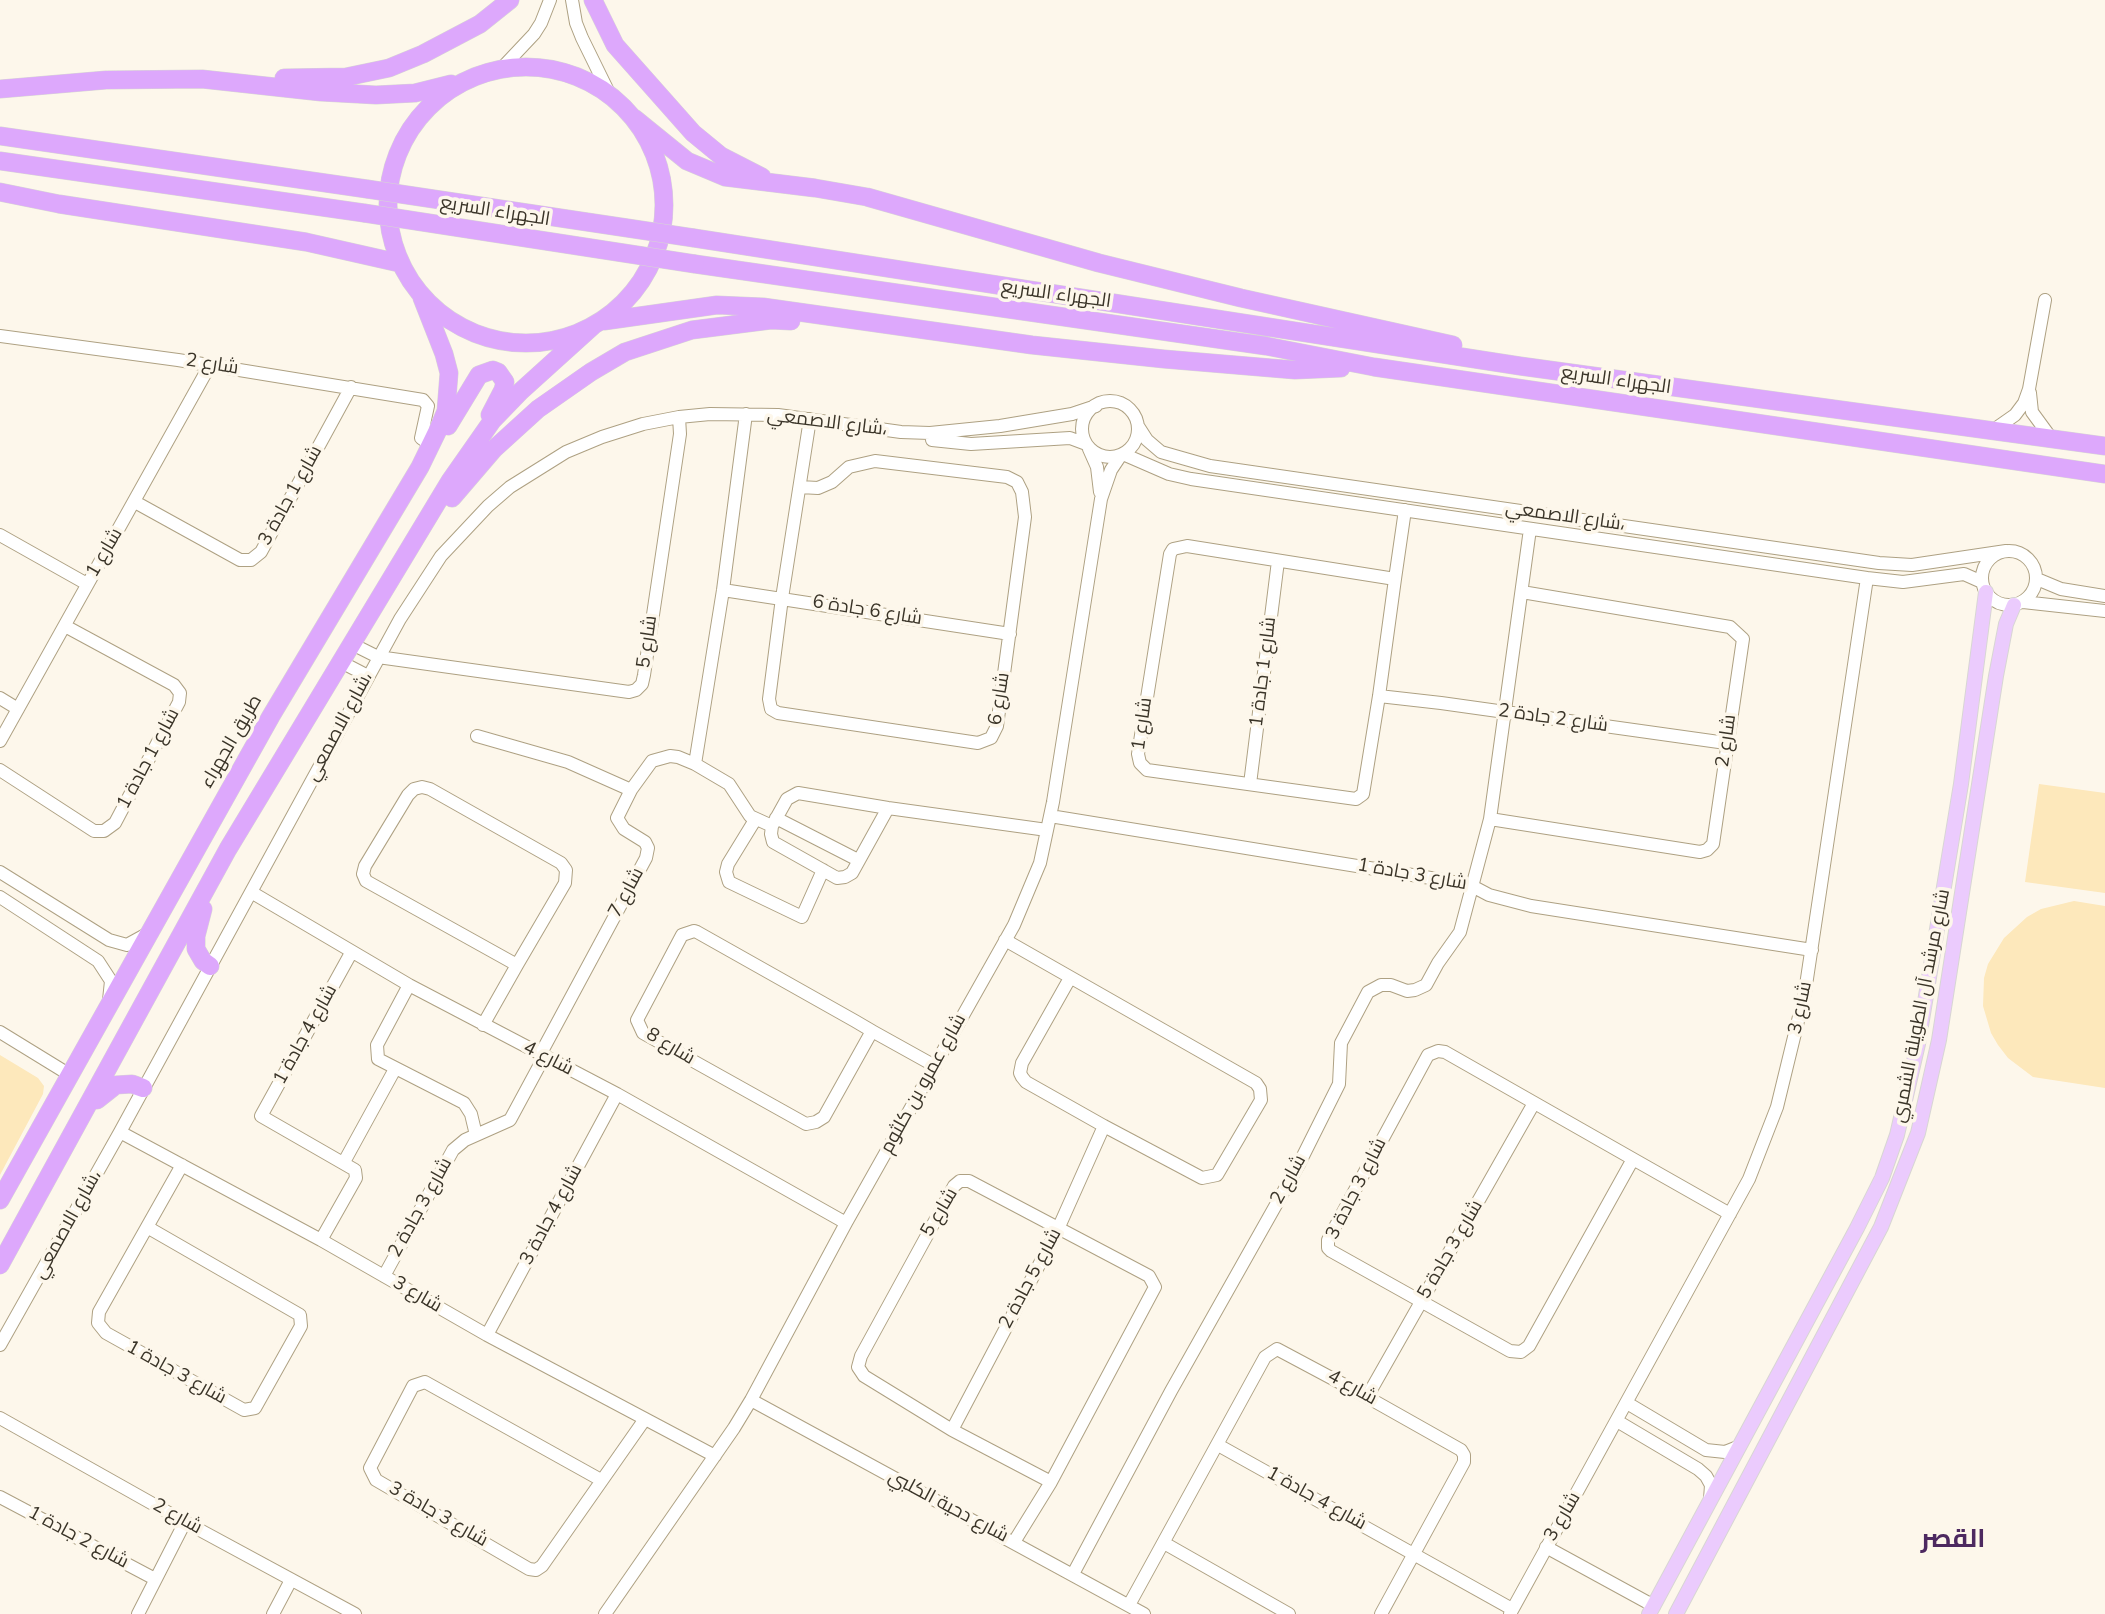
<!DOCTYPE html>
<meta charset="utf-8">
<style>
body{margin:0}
canvas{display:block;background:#fdf7eb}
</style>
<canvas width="2105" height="1614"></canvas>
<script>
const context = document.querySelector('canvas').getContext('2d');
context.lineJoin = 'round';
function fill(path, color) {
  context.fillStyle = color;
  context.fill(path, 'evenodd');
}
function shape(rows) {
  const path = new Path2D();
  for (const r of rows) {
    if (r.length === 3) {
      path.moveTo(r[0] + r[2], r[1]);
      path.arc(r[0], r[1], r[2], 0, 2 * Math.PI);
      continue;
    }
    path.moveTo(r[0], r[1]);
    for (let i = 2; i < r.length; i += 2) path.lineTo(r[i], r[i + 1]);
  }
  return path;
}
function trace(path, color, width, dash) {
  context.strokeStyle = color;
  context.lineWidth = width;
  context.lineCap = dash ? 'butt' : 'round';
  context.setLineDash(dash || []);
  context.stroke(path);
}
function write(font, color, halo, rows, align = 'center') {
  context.font = font + ' "Nunito Sans",Cairo,sans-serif';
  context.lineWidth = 7;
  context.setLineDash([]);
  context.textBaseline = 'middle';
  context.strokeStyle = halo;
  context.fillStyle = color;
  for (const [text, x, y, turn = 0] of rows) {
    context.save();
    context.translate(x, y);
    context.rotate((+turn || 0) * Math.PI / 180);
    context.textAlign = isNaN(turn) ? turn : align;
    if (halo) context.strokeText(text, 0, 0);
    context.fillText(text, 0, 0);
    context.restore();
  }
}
fill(shape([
 [2039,784,2105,793,2105,893,2025,882],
 [2074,901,2105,906,2105,1088,2033,1077,2008,1058,1998,1045,1991,1033,1983,1006,1984,978,1988,964,2004,938,2027,917,2041,909],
 [0,1055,38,1078,44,1086,43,1094,0,1175]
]), '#fde8bb');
const minor = shape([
 [572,0,576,23,582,38,610,95],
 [501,69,534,34,541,23,550,0],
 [0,336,178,360,423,400,428,406,421,438,431,445],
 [2030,393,2032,412,2051,438],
 [1110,429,28],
 [1138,426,1147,440,1161,452,1210,466,1879,563,1912,565,2006,551],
 [1995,429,2015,415,2024,403,2029,389,2045,300],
 [932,440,971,444,1070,438,1086,444],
 [1089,449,1097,467,1100,492],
 [1123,454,1169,474,1191,479,1867,578,1903,582,1964,574,1982,582],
 [800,487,818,488,832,482,849,467,875,461,1007,477,1017,482,1022,492,1025,517,997,726,991,738,978,743,778,713,771,709,769,699,782,598,810,419],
 [135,502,240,560,251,560,261,552,351,387],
 [0,535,87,584],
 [2009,578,27],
 [1395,579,1187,546,1173,549,1170,554,1138,754,1140,763,1147,770,1356,799,1363,794,1379,696,1395,579,1405,510],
 [2037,579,2061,589,2105,596],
 [723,590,1010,634],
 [2023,602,2105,611],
 [352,644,378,657,629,692,636,690,642,684,644,675,680,434,679,417],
 [341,662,368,676],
 [1379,696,1441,703,1726,743],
 [0,698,18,709],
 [477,736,568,762,631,790],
 [0,741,210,365],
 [695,764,723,590,746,414],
 [0,770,94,831,104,831,115,823,179,702,180,693,174,685,65,626],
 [1250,784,1278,561],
 [888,808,852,873,845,877,837,878,773,842,771,834,772,826,787,799,798,793,888,808,1047,830],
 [1050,816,1449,881,1472,886,1489,895,1531,906,1812,950],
 [776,818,858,860],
 [1490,819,1700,852,1707,850,1713,844,1743,639,1730,627,1522,592],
 [755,820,728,864,726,872,729,882,802,917,823,870],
 [0,872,109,940,127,945,147,934],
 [251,892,409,985,617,1094,846,1223],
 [0,897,98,961,111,981,109,1000],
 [1005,940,1256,1083,1260,1089,1261,1100,1217,1175,1202,1178,1104,1126,1026,1082,1022,1077,1020,1073,1022,1063,1070,978],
 [409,985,377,1045,378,1059,464,1103,471,1114,476,1135],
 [483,1025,517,965,565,883,566,870,561,863,430,789,422,787,414,789,408,795,365,866,363,874,366,881,517,965],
 [872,1031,824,1117,816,1122,806,1124,643,1033,637,1020,682,935,694,931,697,932,855,1021,872,1031,935,1066],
 [0,1032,70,1075],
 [540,1055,646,858,648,848,645,842,624,829,617,818,631,790,652,761,670,756,678,757,695,764,729,784,750,816,772,826],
 [120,1132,321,1240,487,1335,715,1456],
 [1633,1159,1529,1346,1521,1352,1510,1351,1331,1251,1328,1248,1328,1240,1428,1055,1438,1051,1445,1052,1633,1159,1730,1214],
 [344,1162,395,1069],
 [147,1227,300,1315,301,1326,255,1408,244,1410,106,1333,98,1323,99,1312,182,1165],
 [321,1240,356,1178,355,1170,261,1116,351,953],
 [384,1276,453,1150,465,1140,510,1120,544,1057],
 [487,1335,617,1094],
 [0,1345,120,1132,400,619,441,556,488,506,510,487,566,452,602,437,643,424,679,417,710,414,778,415,901,432,930,433,1000,426,1072,414,1096,406],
 [1367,1397,1534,1103],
 [751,1400,1144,1614],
 [1627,1403,1706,1450,1725,1452,1740,1446],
 [0,1418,185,1522,355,1614],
 [1617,1421,1698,1469,1706,1476,1711,1485,1710,1499],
 [952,1430,1058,1229,1104,1126],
 [1218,1445,1512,1609],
 [601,1480,425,1382,413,1386,370,1468,376,1480,529,1569,536,1570,542,1566,645,1419],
 [0,1497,155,1579],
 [1014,1542,1051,1482,1155,1287,1149,1276,969,1181,960,1181,954,1186,861,1356,858,1367,864,1376,952,1430,1051,1482],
 [1164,1543,1289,1614],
 [1546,1547,1654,1606],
 [1073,1574,1171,1391,1299,1164,1339,1084,1341,1043,1368,992,1381,985,1391,985,1407,991,1415,990,1426,985,1438,963,1460,932,1490,819,1530,529],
 [1129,1605,1265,1357,1277,1349,1367,1397,1461,1450,1464,1455,1464,1462,1381,1614],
 [138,1614,185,1522],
 [273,1614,291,1580],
 [605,1614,734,1428,751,1400,846,1223,1014,925,1040,863,1053,802,1101,499,1111,470,1121,455],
 [1510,1614,1749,1179,1777,1107,1805,992,1867,578]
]);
const major = shape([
 [1649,1614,1857,1228,1882,1178,1897,1135,1918,1044,1961,784,1986,592],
 [1676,1614,1881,1227,1918,1133,1939,1040,1996,676,2006,624,2014,605]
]);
const highway = shape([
 [593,0,615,45,693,133,721,156,762,177],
 [526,205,138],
 [284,78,346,77,389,68,423,54,480,24,510,0],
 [0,89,106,80,202,79,321,92,376,95,415,93,451,84],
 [634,118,687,161,725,177,815,188,867,197,1099,263,1241,298,1453,345],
 [0,136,367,189],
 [0,161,364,213],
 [0,192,59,204,306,242,399,263],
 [694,238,1520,366,2105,446],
 [695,264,1266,346,1374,367,2105,474],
 [604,321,717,305,763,307,1032,345,1164,359,1295,370,1341,368],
 [448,426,479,375,493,370,498,372,505,382,503,390,490,415],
 [452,498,494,449,538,409,591,372,625,352,692,330,771,320,791,321],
 [203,909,196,936,196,949,203,961,210,966],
 [97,1100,116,1085,132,1084,143,1088],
 [0,1200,271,716,420,467,438,430,446,411,449,373,444,354,422,298],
 [0,1265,228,849,450,481,492,421,521,391,594,325]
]);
trace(minor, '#aea183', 14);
trace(major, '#d8d6d4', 16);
trace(highway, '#d8d6d4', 19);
trace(minor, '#fff', 12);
trace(major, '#ebcbfd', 14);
trace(highway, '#dda8fc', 18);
const highwayBridge = shape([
 [367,189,694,238],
 [364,213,695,264]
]);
trace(highwayBridge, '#d8d6d4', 19, []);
trace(highwayBridge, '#dda8fc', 18);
write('19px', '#3a3428', '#fdf7eb', [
 ["الجهراء السريع",495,212,9],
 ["الجهراء السريع",1056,295,8],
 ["شارع 2",212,365,9],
 ["الجهراء السريع",1616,381,8],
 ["شارع الاصمعي،",827,423,7],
 ["شارع 1 جادة 3",291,496,-61],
 ["شارع الاصمعي،",1565,517,8],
 ["شارع 1",105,553,-60],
 ["شارع 6 جادة 6",867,611,9],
 ["شارع 5",648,642,-82],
 ["شارع 1 جادة 1",1264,672,-83],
 ["شارع 6",1000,699,-81],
 ["شارع 2 جادة 2",1553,719,8],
 ["شارع 1",1143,724,-82],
 ["شارع الاصمعي،",340,727,-62],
 ["شارع 2",1727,741,-82],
 ["طريق الجهراء",232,742,-60],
 ["شارع 1 جادة 1",149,759,-62],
 ["شارع 3 جادة 1",1412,875,10],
 ["شارع 7",627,893,-62],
 ["شارع مرشد آل الطويلة الشمري",1922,1006,-79],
 ["شارع 3",1801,1008,-78],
 ["شارع 4 جادة 1",306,1035,-61],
 ["شارع 8",670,1047,31],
 ["شارع 4",548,1059,27],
 ["شارع عمرو بن كلثوم",924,1084,-61],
 ["شارع 2",1289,1180,-61],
 ["شارع 3 جادة 3",1357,1189,-63],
 ["شارع 3 جادة 2",421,1208,-61],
 ["شارع 5",940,1213,-59],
 ["شارع 4 جادة 3",552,1215,-62],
 ["شارع الاصمعي،",68,1225,-61],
 ["شارع 3 جادة 5",1451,1250,-60],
 ["شارع 5 جادة 2",1031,1279,-62],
 ["شارع 3",417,1295,30],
 ["شارع 3 جادة 1",176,1373,29],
 ["شارع 4",1352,1388,29],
 ["شارع 4 جادة 1",1316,1499,29],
 ["شارع دحية الكلبي",948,1507,28],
 ["شارع 3 جادة 3",438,1515,30],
 ["شارع 2",177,1517,29],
 ["شارع 3",1563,1517,-60],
 ["شارع 2 جادة 1",78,1538,28]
]);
write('bold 26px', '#4d2960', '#fdf7eb', [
 ["القصر",1953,1541]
]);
</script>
